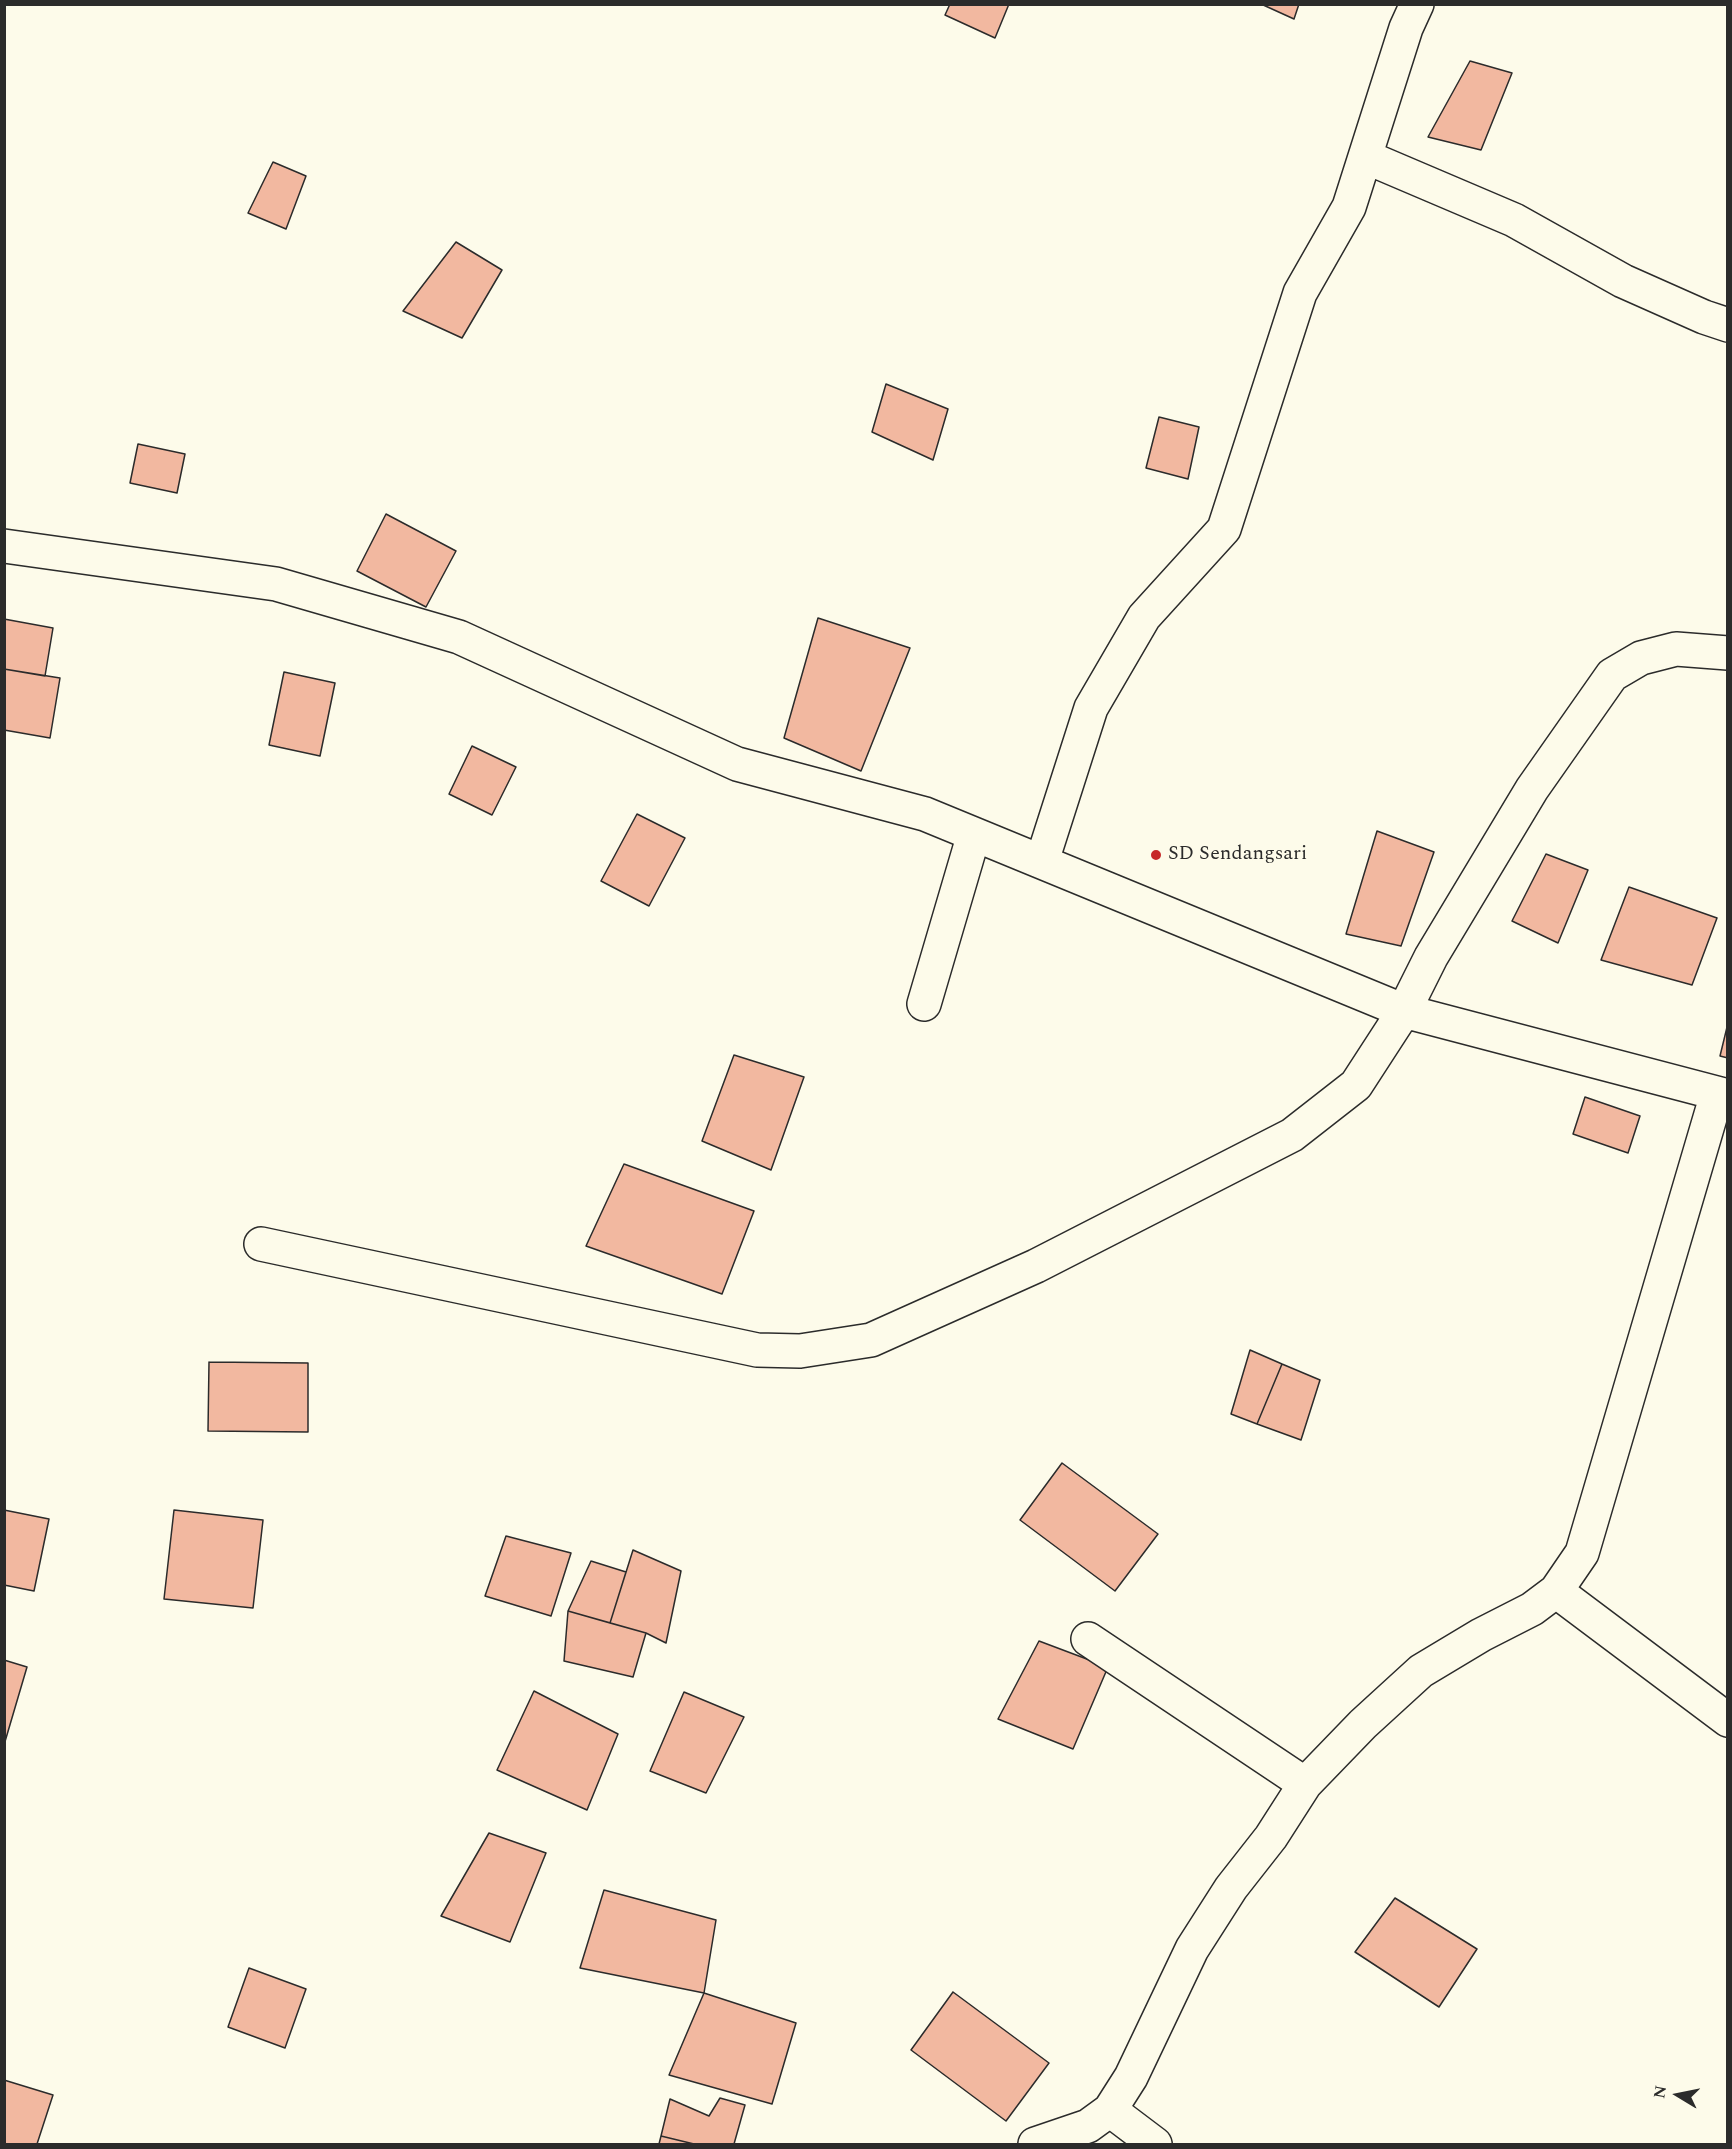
<!DOCTYPE html>
<style>
body{margin:0}
#map{position:relative;width:1732px;height:2149px;overflow:hidden;background:#fdfbea;font-family:Spectral,serif}
canvas{display:block}
.frame{position:absolute;inset:0;border:6px solid #2b2b2b;pointer-events:none}
.north{position:absolute;left:1648px;top:2065px;width:60px;height:60px;-webkit-text-stroke:4px #fdfbea;paint-order:stroke;rotate:280deg;font-size:16px;font-weight:700;line-height:24px;text-align:center;color:#2b2b2b}
.north::after{content:'';display:block;margin:auto;width:21px;height:27px;background:#2b2b2b;clip-path:polygon(50% 0,100% 100%,50% 72%,0 100%)}
</style>
<div id="map">
<canvas width="1732" height="2149"></canvas>
<div class="frame"></div>
<div class="north">N</div>
</div>
<script>
const context = document.querySelector('canvas').getContext('2d');
context.lineJoin = 'round';
function fill(path, color) {
  context.fillStyle = color;
  context.fill(path, 'evenodd');
}
function shape(rows) {
  const path = new Path2D();
  for (const r of rows) {
    path.moveTo(r[0], r[1]);
    for (let i = 2; i < r.length; i += 2) path.lineTo(r[i], r[i + 1]);
  }
  return path;
}
function trace(path, color, width, dash) {
  context.strokeStyle = color;
  context.lineWidth = width;
  context.lineCap = dash ? 'butt' : 'round';
  context.setLineDash(dash || []);
  context.stroke(path);
}
function write(font, color, halo, rows, align = 'center') {
  context.font = font + ' Spectral,serif';
  context.lineWidth = 4.5;
  context.setLineDash([]);
  context.textBaseline = 'middle';
  context.strokeStyle = halo;
  context.fillStyle = color;
  for (const [text, x, y, turn = 0] of rows) {
    context.save();
    context.translate(x, y);
    context.rotate((+turn || 0) * Math.PI / 180);
    context.textAlign = isNaN(turn) ? turn : align;
    if (halo) context.strokeText(text, 0, 0);
    context.fillText(text, 0, 0);
    context.restore();
  }
}
const building = shape([
 [950,4,1009,4,995,38,945,15,950,4],
 [1261,4,1299,4,1294,19,1261,4],
 [1470,61,1512,73,1481,150,1428,137,1470,61],
 [273,162,306,176,286,229,248,213,273,162],
 [456,242,502,270,462,338,403,311,456,242],
 [886,384,948,409,933,460,872,432,886,384],
 [1159,417,1199,427,1188,479,1146,468,1159,417],
 [138,444,185,454,177,493,130,483,138,444],
 [386,514,456,551,426,607,357,571,386,514],
 [818,618,910,648,861,771,784,738,818,618],
 [4,619,53,628,45,676,4,669,4,619],
 [4,669,60,678,50,738,4,730,4,669],
 [284,672,335,683,320,756,269,745,284,672],
 [472,746,516,767,492,815,449,794,472,746],
 [637,814,685,838,649,906,601,881,637,814],
 [1377,831,1434,852,1401,946,1346,934,1377,831],
 [1546,854,1588,870,1558,943,1512,921,1546,854],
 [1629,887,1717,918,1692,985,1601,960,1629,887],
 [1728,1023,1728,1058,1720,1056,1728,1023],
 [734,1055,804,1077,771,1170,702,1141,734,1055],
 [1585,1097,1640,1116,1628,1153,1573,1134,1585,1097],
 [624,1164,754,1211,722,1294,586,1246,624,1164],
 [1250,1350,1282,1364,1257,1424,1231,1414,1250,1350],
 [209,1362,308,1363,308,1432,208,1431,209,1362],
 [1282,1364,1320,1380,1301,1440,1257,1424,1282,1364],
 [1062,1463,1158,1534,1115,1591,1020,1520,1062,1463],
 [4,1510,49,1519,34,1591,4,1585,4,1510],
 [174,1510,263,1520,253,1608,164,1599,174,1510],
 [506,1536,571,1553,551,1616,485,1596,506,1536],
 [633,1550,681,1571,666,1643,646,1633,610,1623,633,1550],
 [591,1561,626,1572,610,1623,568,1611,591,1561],
 [568,1611,646,1633,633,1677,564,1661,568,1611],
 [1039,1641,1108,1667,1073,1749,998,1719,1039,1641],
 [4,1660,27,1667,4,1745,4,1660],
 [534,1691,618,1734,587,1810,497,1770,534,1691],
 [684,1692,744,1717,706,1793,650,1771,684,1692],
 [489,1833,546,1853,510,1942,441,1916,489,1833],
 [604,1890,716,1920,704,1993,580,1968,604,1890],
 [1395,1898,1477,1949,1439,2007,1355,1952,1395,1898],
 [249,1968,306,1989,285,2048,228,2027,249,1968],
 [953,1992,1049,2063,1006,2121,911,2050,953,1992],
 [704,1993,796,2023,772,2104,669,2075,704,1993],
 [4,2080,53,2095,37,2144,4,2144,4,2080],
 [720,2098,745,2105,734,2144,694,2144,661,2136,670,2099,709,2116,720,2098],
 [661,2136,694,2144,659,2144,661,2136]
]);
fill(building, '#f2b8a0');
trace(building, '#2b2b2b', 1.5);
const minor = shape([
 [1366,157,1514,220,1623,281,1704,317,1728,325],
 [4,546,276,584,459,637,737,764,925,814,1404,1011,1728,1096],
 [1042,861,1091,708,1144,617,1224,529,1300,293,1349,207,1406,28,1417,4],
 [924,1004,974,834],
 [261,1244,757,1350,800,1351,871,1340,1036,1266,1292,1135,1356,1085,1404,1011,1431,957,1532,789,1612,675,1641,658,1676,649,1728,653],
 [1556,1591,1728,1720],
 [1088,1639,1305,1784],
 [1110,2110,1155,2144],
 [1035,2144,1088,2126,1110,2110,1131,2077,1192,1949,1231,1888,1271,1837,1305,1784,1363,1724,1421,1671,1481,1635,1532,1609,1556,1591,1582,1553,1717,1094]
]);
trace(minor, '#2b2b2b', 36);
trace(minor, '#fdfbea', 33);
for (const [x, y, r, color] of [
 [1156,855,6,"#c62828"]
]) {
  const dot = new Path2D();
  dot.arc(x, y, r, 0, 2 * Math.PI);
  context.fillStyle = color;
  context.fill(dot);
  trace(dot, '#fdfbea', 2);
}
write('20px', '#2b2b2b', '#fdfbea', [
 ["SD Sendangsari",1168,855]
], 'left');
</script>
